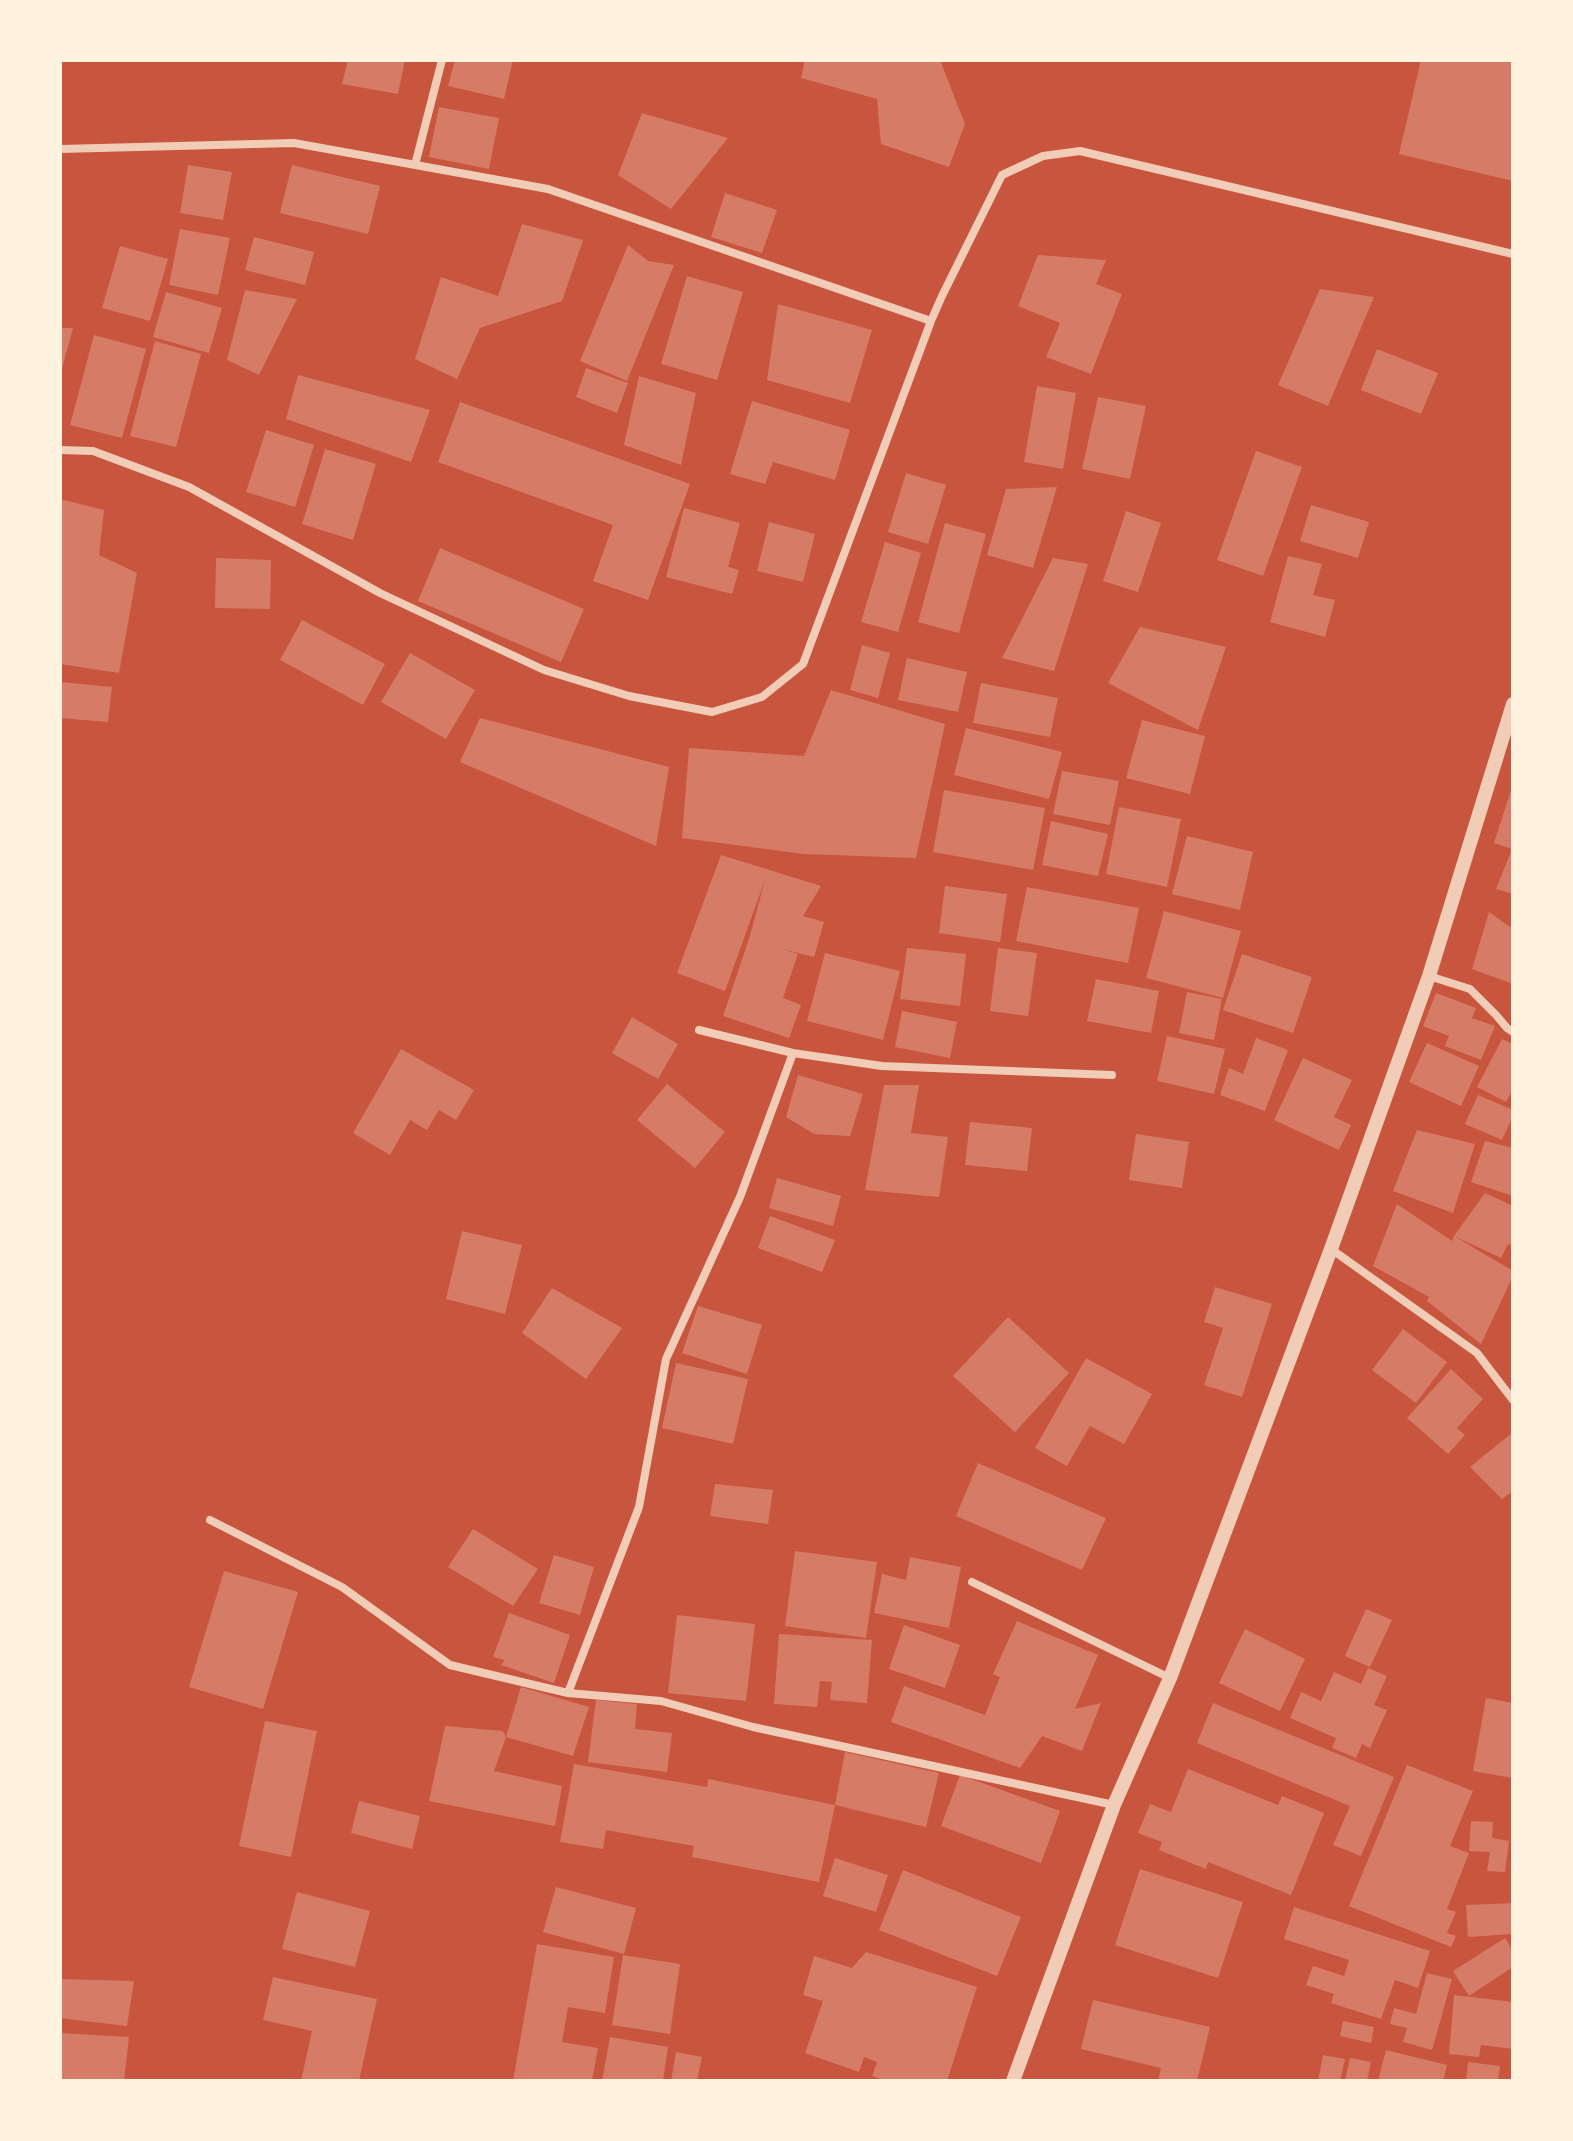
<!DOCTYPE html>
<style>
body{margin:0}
#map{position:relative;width:1573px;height:2141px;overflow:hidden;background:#c8553d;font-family:Overpass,sans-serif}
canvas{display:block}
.frame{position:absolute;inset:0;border:62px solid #fff3e0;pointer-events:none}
</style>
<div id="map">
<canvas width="1573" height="2141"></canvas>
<div class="frame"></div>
</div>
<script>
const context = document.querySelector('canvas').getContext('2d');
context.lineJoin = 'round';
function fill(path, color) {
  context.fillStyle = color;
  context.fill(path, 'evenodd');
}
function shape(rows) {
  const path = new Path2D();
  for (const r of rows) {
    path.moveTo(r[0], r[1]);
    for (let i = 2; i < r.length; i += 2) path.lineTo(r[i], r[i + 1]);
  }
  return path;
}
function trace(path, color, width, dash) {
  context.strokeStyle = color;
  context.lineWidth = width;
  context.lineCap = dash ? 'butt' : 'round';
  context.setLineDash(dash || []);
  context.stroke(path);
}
fill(shape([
 [348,60,405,60,398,94,342,84],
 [455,60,513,60,504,99,448,86],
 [805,60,940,60,965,124,949,167,881,144,877,99,801,78],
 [1421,60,1513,60,1513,181,1399,154],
 [439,107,499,118,489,169,429,157],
 [642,113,728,138,671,209,618,175],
 [188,165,232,172,223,220,180,213],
 [292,165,380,186,368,234,280,213],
 [725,193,777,210,762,253,711,237],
 [522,224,583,240,562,301,480,328,457,379,415,359,441,277,498,296],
 [180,229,230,238,218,295,169,285],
 [254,237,314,252,305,285,245,270],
 [628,245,648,261,674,265,627,381,580,361],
 [120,246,168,259,150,321,102,308],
 [1038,255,1106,260,1096,284,1122,294,1091,374,1046,357,1060,323,1018,306],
 [687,276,743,292,717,380,661,364],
 [1320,289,1374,297,1328,406,1278,385],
 [245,290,297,299,259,375,227,360],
 [166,292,222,308,209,353,153,337],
 [778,304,872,330,850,403,767,380],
 [60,328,73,328,61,372,60,372],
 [94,335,146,349,122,438,70,425],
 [155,341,201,354,176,447,130,436],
 [1377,349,1438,373,1421,414,1361,390],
 [586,368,628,383,617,413,576,397],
 [298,375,430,410,411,462,286,419],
 [639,376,696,393,681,465,624,445],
 [1037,386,1076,393,1063,469,1024,462],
 [1098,397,1146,406,1130,479,1082,469],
 [752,401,850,430,835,480,773,462,765,484,730,474],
 [460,402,690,484,648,600,593,581,613,525,438,462],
 [266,430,314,445,295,507,246,492],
 [325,449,376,464,353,540,302,524],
 [1256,451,1302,467,1263,576,1217,560],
 [906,473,946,485,928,544,888,532],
 [1057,487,1033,568,987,555,1006,489],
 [60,499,104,510,99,555,137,573,119,673,60,664],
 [1311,505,1369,522,1358,558,1300,541],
 [684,508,740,523,728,567,739,570,732,594,666,577],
 [1126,511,1161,523,1138,592,1103,581],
 [769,522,815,534,803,582,757,571],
 [945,523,986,534,959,633,918,622],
 [885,542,921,553,898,632,861,622],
 [440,548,584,609,561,662,418,601],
 [1288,556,1322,564,1313,595,1335,600,1325,637,1270,622],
 [216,558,271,560,270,609,215,608],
 [1053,558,1088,564,1054,671,1002,658],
 [302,620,385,664,363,705,280,660],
 [1140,627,1226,647,1198,730,1108,683],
 [862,645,890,653,878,698,850,690],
 [410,653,475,690,446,739,381,702],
 [907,658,967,672,958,712,898,700],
 [60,682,112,687,108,722,60,718],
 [981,683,1058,698,1050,737,973,723],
 [831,690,945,724,916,858,804,854,682,838,689,748,804,756],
 [480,718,669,767,656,846,460,762],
 [1142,720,1205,736,1190,794,1126,778],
 [966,728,1062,752,1049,799,954,775],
 [1062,771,1119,781,1110,825,1053,814],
 [1513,784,1513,894,1496,889,1512,849,1494,843],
 [944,790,1045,808,1033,870,933,852],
 [1119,807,1181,819,1167,887,1106,874],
 [1051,821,1108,834,1098,876,1042,865],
 [1187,836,1253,852,1240,910,1172,894],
 [721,855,821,886,803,916,824,922,814,957,782,949,798,954,783,998,801,1005,789,1038,723,1016,749,939,765,880,725,991,677,973],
 [945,886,1007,894,1000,942,939,933],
 [1027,887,1139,908,1128,963,1016,941],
 [1164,911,1241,931,1223,998,1146,978],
 [1489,912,1510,927,1513,920,1513,984,1472,969],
 [907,948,966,954,960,1006,900,999],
 [998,948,1037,953,1028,1016,990,1011],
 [825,953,900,971,883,1040,807,1021],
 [1242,954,1312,977,1293,1033,1223,1010],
 [1096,979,1159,991,1151,1033,1087,1021],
 [1187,992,1222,999,1214,1040,1179,1033],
 [1436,993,1476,1008,1472,1018,1495,1026,1481,1060,1445,1046,1449,1036,1423,1026],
 [902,1011,957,1022,950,1058,895,1047],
 [632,1017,678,1044,658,1079,612,1053],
 [1167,1036,1225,1049,1214,1094,1157,1081],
 [1256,1038,1288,1050,1265,1111,1220,1095,1229,1068,1243,1074],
 [1502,1039,1513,1044,1513,1089,1506,1102,1477,1087],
 [1427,1043,1479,1066,1461,1106,1409,1082],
 [401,1049,474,1090,456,1120,439,1110,427,1130,410,1120,390,1155,353,1133],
 [1303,1058,1352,1080,1334,1117,1351,1125,1339,1150,1274,1120],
 [798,1075,863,1094,850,1136,814,1134,786,1117],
 [667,1084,725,1132,695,1168,637,1120],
 [884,1085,919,1085,911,1133,948,1137,939,1197,865,1190],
 [1478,1095,1513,1110,1513,1116,1502,1140,1465,1124],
 [970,1122,1032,1128,1027,1171,965,1165],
 [1417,1130,1475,1144,1453,1213,1393,1191],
 [1136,1134,1189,1142,1182,1188,1129,1180],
 [1485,1141,1513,1148,1513,1196,1471,1182],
 [777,1178,841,1196,833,1226,769,1208],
 [1485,1193,1513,1206,1513,1246,1508,1244,1501,1258,1454,1236],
 [1397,1204,1452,1241,1454,1236,1513,1271,1513,1276,1481,1344,1427,1301,1429,1297,1373,1266],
 [770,1216,835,1240,822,1272,758,1248],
 [462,1231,522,1245,505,1314,446,1299],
 [1215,1287,1272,1304,1242,1397,1204,1385,1223,1328,1204,1322],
 [552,1288,622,1328,586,1379,522,1333],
 [698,1306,762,1325,747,1374,682,1353],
 [1008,1317,1069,1373,1015,1432,953,1376],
 [1403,1329,1447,1362,1416,1403,1372,1370],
 [1086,1358,1152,1394,1124,1444,1090,1426,1067,1466,1035,1448],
 [676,1363,748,1379,733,1444,662,1428],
 [1451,1369,1483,1399,1457,1428,1465,1435,1448,1454,1407,1418],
 [1513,1432,1513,1491,1502,1499,1470,1467],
 [978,1463,1106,1518,1082,1570,956,1516],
 [715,1484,773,1490,768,1524,710,1516],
 [473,1529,538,1569,513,1606,448,1567],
 [795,1551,877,1562,866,1638,785,1626],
 [554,1555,594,1567,580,1615,539,1603],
 [910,1557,961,1567,949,1628,874,1613,882,1574,906,1580],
 [224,1571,298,1592,263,1709,189,1687],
 [1366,1609,1392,1620,1370,1667,1345,1656],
 [509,1613,570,1635,554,1683,501,1665,505,1660,493,1657],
 [677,1615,755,1624,746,1701,668,1693],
 [1017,1621,1098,1655,1075,1709,1101,1703,1082,1751,1042,1736,1020,1768,891,1722,904,1686,985,1715,1000,1677,993,1674],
 [904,1625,960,1645,945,1688,889,1669],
 [1245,1629,1305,1659,1280,1711,1219,1683],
 [779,1634,872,1640,867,1703,830,1700,832,1682,820,1681,817,1707,774,1704],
 [1368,1668,1387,1676,1374,1705,1387,1710,1370,1748,1362,1744,1356,1758,1332,1748,1336,1738,1290,1718,1301,1692,1321,1701,1334,1672,1361,1684],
 [521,1687,589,1707,573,1756,506,1737],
 [1486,1698,1513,1703,1512,1778,1473,1771],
 [596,1700,637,1704,635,1729,672,1733,667,1772,588,1762],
 [1213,1703,1394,1777,1361,1856,1333,1845,1350,1806,1197,1743],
 [265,1721,317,1731,291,1857,239,1846],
 [445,1726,503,1731,506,1737,494,1771,562,1786,555,1826,429,1801],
 [845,1752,939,1773,926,1827,835,1805],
 [574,1764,707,1787,708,1779,835,1805,819,1882,692,1857,694,1846,606,1830,603,1849,560,1842],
 [1407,1765,1473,1791,1450,1846,1469,1853,1447,1909,1456,1912,1447,1933,1456,1936,1451,1947,1349,1906],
 [1188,1769,1278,1805,1282,1796,1324,1813,1291,1895,1208,1862,1206,1869,1159,1850,1162,1842,1138,1833,1150,1804,1171,1812],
 [960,1775,1060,1811,1041,1863,941,1826],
 [359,1801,420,1816,412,1849,351,1833],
 [1471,1821,1493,1822,1492,1838,1509,1841,1505,1872,1487,1871,1490,1852,1469,1851],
 [835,1858,888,1875,876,1912,823,1896],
 [1140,1869,1243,1902,1218,1978,1115,1945],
 [903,1870,1021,1917,997,1976,879,1930],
 [556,1887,636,1908,624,1954,543,1932],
 [297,1892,370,1911,355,1967,282,1949],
 [1513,1903,1513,1934,1468,1937,1466,1905],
 [1294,1907,1430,1951,1418,1988,1395,1980,1381,2019,1331,2003,1334,1994,1306,1985,1313,1966,1344,1976,1349,1960,1284,1939],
 [1505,1938,1513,1951,1513,1967,1469,1996,1453,1971],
 [537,1944,614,1957,605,2013,568,2007,562,2042,598,2048,592,2081,513,2081],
 [866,1952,977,1987,947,2081,886,2081,872,2076,877,2062,864,2057,859,2072,805,2053,823,2001,803,1995,814,1956,852,1968],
 [623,1955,680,1964,670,2034,612,2025],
 [1427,1973,1452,1979,1432,2050,1403,2042,1407,2028,1390,2024,1394,2008,1416,2014],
 [273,1977,377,1999,359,2081,301,2081,312,2031,263,2020],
 [62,1979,134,1981,127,2026,60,2018,60,1988],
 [1454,1995,1513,2002,1513,2049,1481,2045,1479,2057,1449,2054],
 [1093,2000,1210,2027,1197,2081,1158,2081,1161,2068,1081,2049],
 [1343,2021,1374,2027,1371,2043,1340,2036],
 [60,2033,129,2037,124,2081,60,2081],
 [610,2037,668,2047,663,2081,602,2081],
 [1386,2050,1447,2065,1443,2081,1378,2081],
 [676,2052,702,2057,697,2081,671,2081],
 [1323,2055,1345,2059,1340,2081,1318,2081],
 [1350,2058,1371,2062,1367,2081,1345,2081],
 [1468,2062,1500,2066,1498,2081,1466,2081]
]), '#d67c66');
trace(shape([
 [60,149,294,143,548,189,931,321],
 [415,165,442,60],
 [60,450,93,451,189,487,380,593,544,670,629,696,712,712,762,697,803,664,931,321,942,296,1002,175,1043,156,1080,151,1513,254],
 [1429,976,1470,989,1496,1015,1507,1028,1513,1032],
 [699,1030,793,1053,882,1066,1112,1075],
 [1331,1249,1477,1353,1513,1400],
 [210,1520,342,1587,450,1665,568,1693,661,1701,753,1727,1114,1805],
 [972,1582,1170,1678],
 [568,1693,639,1507,666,1359,740,1197,793,1053]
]), '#f1ccb7', 8);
trace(shape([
 [1013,2081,1114,1805,1170,1678,1331,1249,1429,976,1513,704]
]), '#f1ccb7', 14);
</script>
